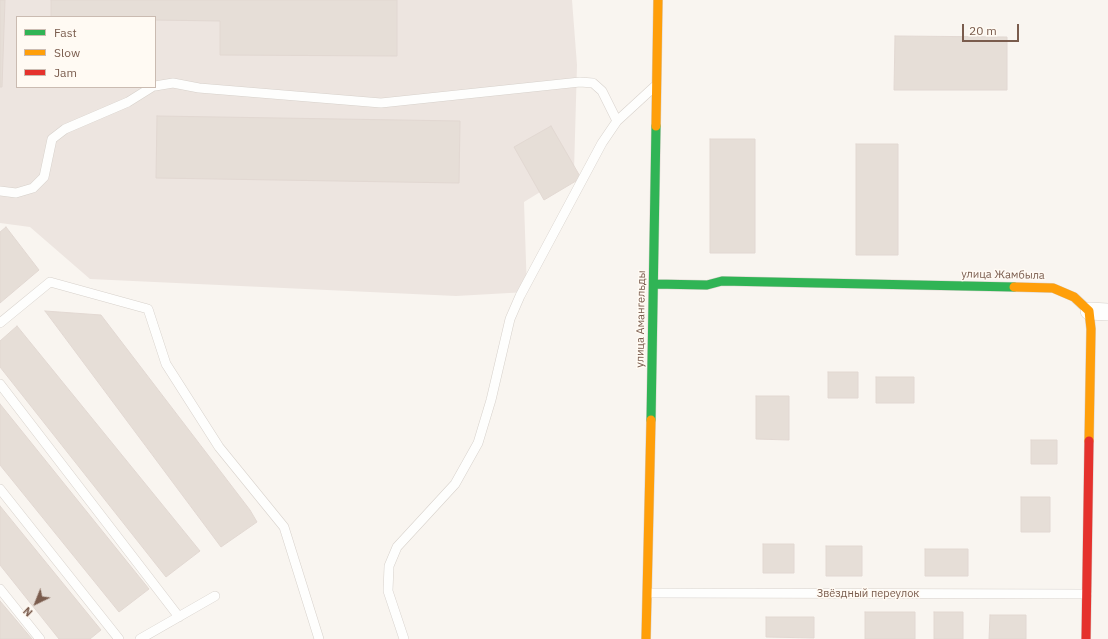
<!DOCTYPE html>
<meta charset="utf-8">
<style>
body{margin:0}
#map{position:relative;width:1108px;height:639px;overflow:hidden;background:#f9f5f0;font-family:"IBM Plex Sans",sans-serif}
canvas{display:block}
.legend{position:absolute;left:16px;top:16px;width:140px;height:72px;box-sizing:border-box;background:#fffaf3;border:1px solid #cabbb1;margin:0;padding:5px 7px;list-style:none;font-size:12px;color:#7a5c4d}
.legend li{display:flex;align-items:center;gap:8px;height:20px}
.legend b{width:20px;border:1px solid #cabbb1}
.north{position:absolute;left:16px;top:583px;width:40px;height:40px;-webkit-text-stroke:3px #fffaf3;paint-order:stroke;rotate:223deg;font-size:11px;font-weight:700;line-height:16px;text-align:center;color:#7a5c4d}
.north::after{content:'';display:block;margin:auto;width:14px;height:18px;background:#7a5c4d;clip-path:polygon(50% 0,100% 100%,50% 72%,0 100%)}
.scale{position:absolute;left:962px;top:24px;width:57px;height:18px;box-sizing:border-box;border:2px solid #7a5c4d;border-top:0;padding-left:5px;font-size:12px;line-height:14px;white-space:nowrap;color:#7a5c4d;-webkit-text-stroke:3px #fffaf3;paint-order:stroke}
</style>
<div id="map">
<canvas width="1108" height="639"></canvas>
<ul class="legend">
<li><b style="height:5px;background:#30b455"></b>Fast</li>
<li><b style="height:5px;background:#ff9f0a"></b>Slow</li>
<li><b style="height:5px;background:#e5322d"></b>Jam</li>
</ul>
<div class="north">N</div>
<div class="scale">20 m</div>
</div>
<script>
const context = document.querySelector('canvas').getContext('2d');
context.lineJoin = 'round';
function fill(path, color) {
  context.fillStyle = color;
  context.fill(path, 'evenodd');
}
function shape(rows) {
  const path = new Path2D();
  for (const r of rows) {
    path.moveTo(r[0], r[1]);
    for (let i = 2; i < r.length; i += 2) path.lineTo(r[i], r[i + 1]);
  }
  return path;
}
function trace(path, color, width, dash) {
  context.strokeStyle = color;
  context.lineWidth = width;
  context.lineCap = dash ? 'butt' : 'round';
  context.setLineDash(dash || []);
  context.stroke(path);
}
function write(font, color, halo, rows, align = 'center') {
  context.font = font + ' "IBM Plex Sans",sans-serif';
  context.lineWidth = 3;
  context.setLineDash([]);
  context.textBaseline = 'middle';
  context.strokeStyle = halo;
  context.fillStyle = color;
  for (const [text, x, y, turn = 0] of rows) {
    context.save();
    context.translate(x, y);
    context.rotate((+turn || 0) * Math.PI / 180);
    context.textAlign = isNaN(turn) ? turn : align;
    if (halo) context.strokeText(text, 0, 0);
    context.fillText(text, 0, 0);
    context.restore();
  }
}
fill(shape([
 [0,0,572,0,577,65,574,171,524,202,527,292,456,296,90,279,30,227,0,223],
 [17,17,155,17,155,87,17,87]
]), '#ede5e0');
const building = shape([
 [0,0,5,0,2,87,0,87,0,0],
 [51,0,397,0,397,56,220,55,220,21,155,20,155,17,51,17,51,0],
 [895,36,1007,37,1007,90,894,90,895,36],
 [157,116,460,121,459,183,156,178,157,116],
 [551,126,581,178,544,200,514,147,551,126],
 [710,139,755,139,755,253,710,253,710,139],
 [856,144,898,144,898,255,856,255,856,144],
 [6,227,39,270,0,303,0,232,6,227],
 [45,311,101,315,250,510,257,522,221,547,45,311],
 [17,326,200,551,166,577,0,367,0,341,17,326],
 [828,372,858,372,858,398,828,398,828,372],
 [876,377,914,377,914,403,876,403,876,377],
 [756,396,789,396,789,440,756,439,756,396],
 [0,404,149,589,119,612,0,465,0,404],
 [1031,440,1057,440,1057,464,1031,464,1031,440],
 [1021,497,1050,497,1050,532,1021,532,1021,497],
 [0,506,101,630,90,639,59,639,0,565,0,506],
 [763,544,794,544,794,573,763,573,763,544],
 [826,546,862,546,862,576,826,576,826,546],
 [925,549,968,549,968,576,925,576,925,549],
 [0,601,32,639,0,639,0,601],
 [865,612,915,612,915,639,865,639,865,612],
 [934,612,963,612,963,639,934,639,934,612],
 [990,615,1026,615,1026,639,989,639,990,615],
 [766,617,814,617,814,638,766,637,766,617]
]);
fill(building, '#e6ded7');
trace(building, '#e2d8d2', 1);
const lane = shape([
 [155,86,173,83,199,88,381,103,580,82,593,83,602,91,617,121],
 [0,191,16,193,33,188,44,177,52,139,65,129,128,102,152,87],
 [0,323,50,282,148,309,166,364,219,447,284,527,319,639],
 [0,384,179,617],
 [0,489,119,639],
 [0,589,40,639],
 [648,593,1087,594],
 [140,639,215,596],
 [404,639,388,591,389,566,397,547,455,484,478,443,491,400,510,319,520,296,602,143,617,121,654,87]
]);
const street = shape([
 [1089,311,1108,312]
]);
const fast = shape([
 [654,284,707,285,722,281,1014,287],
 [651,420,656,126]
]);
const slow = shape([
 [656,126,658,0],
 [1014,287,1053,288,1074,297,1089,311,1091,329,1089,441],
 [646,639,651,420]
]);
const jam = shape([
 [1086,639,1089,441]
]);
trace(lane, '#d7d1cb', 10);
trace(street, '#d7d1cb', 18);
trace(fast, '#d9d2cb', 10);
trace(slow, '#d9d2cb', 10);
trace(jam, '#d9d2cb', 10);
trace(lane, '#fefefd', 9);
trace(street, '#fefefd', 17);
trace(fast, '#30b455', 9);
trace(slow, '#ff9f0a', 9);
trace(jam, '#e5322d', 9);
write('11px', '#7a5c4d', '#fffaf3', [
 ["улица Жамбыла",1003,275,1],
 ["улица Амангельды",641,319,-89],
 ["Звёздный переулок",868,594]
]);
</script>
